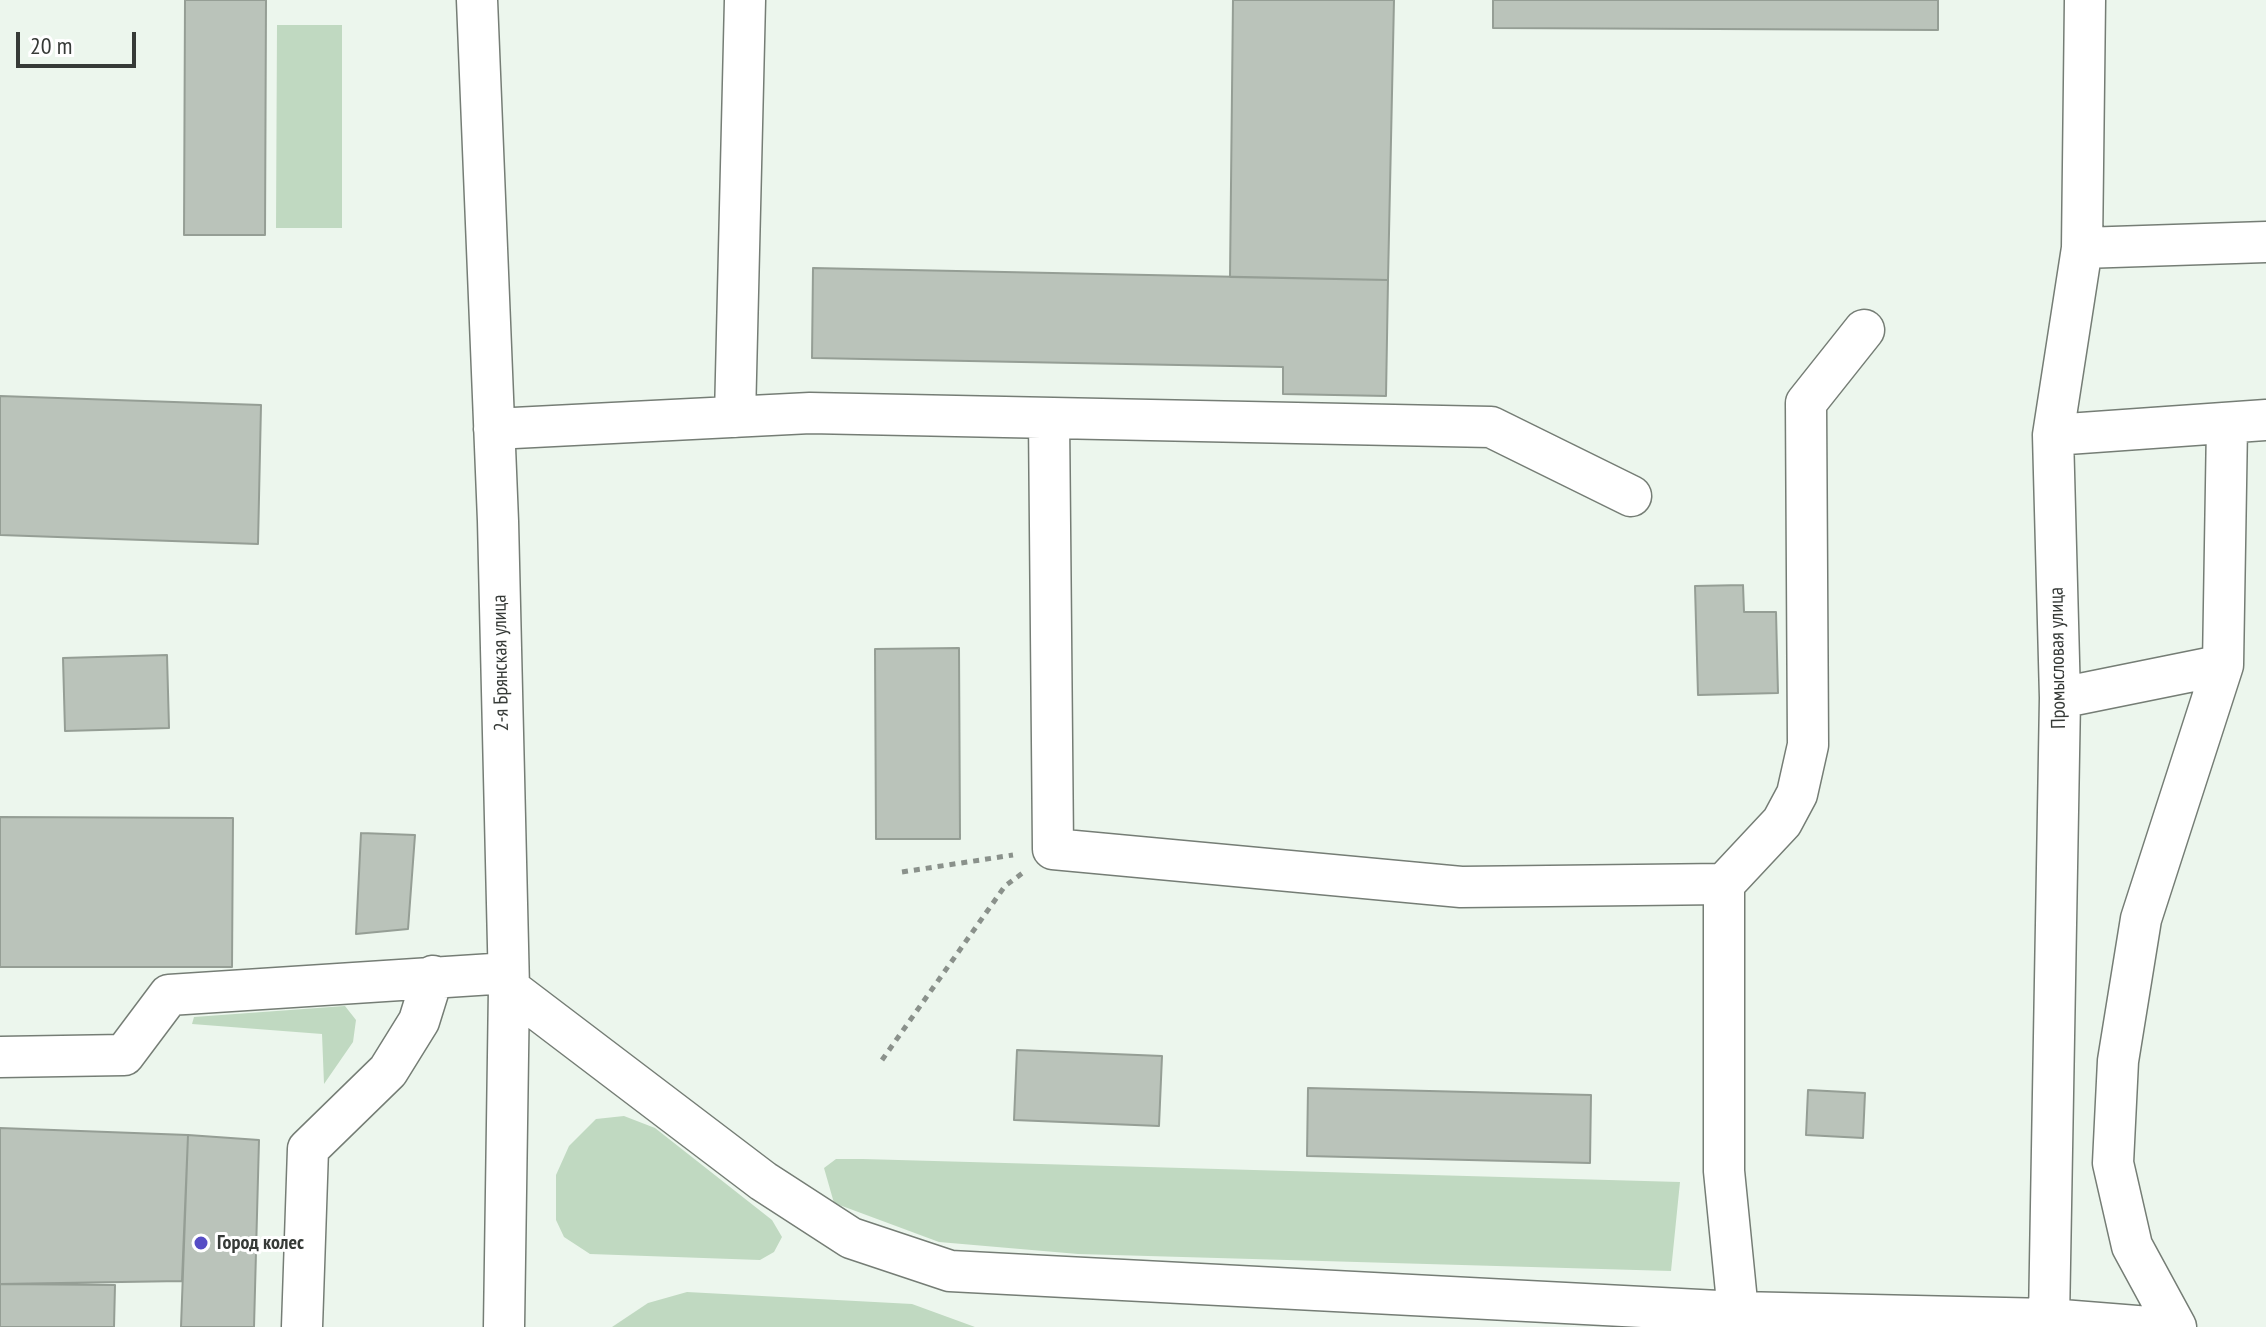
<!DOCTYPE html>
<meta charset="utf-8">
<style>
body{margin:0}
#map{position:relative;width:2266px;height:1327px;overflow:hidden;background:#ecf6ed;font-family:"PT Sans Narrow",sans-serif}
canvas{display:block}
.scale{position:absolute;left:16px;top:32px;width:120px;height:36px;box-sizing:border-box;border:4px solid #363a37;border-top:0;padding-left:10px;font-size:24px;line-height:28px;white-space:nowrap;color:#363a37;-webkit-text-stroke:6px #fff;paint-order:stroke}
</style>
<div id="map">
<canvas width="2266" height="1327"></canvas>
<div class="scale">20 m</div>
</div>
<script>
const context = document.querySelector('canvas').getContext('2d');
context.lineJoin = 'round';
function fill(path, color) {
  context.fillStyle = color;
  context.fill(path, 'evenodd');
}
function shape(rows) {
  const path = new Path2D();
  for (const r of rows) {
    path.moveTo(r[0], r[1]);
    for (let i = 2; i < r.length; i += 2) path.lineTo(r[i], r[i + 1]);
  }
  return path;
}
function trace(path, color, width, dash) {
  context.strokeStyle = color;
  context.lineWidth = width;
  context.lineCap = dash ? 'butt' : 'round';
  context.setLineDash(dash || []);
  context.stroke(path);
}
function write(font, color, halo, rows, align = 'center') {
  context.font = font + ' "PT Sans Narrow",sans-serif';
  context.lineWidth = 6;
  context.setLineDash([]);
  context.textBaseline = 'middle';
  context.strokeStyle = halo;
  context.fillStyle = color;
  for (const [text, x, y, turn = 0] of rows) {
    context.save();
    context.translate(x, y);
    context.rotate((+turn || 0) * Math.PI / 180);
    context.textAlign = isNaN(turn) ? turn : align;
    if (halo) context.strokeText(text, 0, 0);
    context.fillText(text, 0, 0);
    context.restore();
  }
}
fill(shape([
 [277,25,342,25,342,228,276,228],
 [345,1006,356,1020,353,1042,324,1084,322,1034,192,1024,194,1017],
 [624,1116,655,1128,772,1220,782,1237,774,1252,760,1260,590,1254,564,1237,556,1220,556,1175,569,1146,596,1119],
 [836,1159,863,1159,1680,1182,1671,1271,1078,1254,939,1242,834,1203,824,1168],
 [687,1292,912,1304,975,1327,612,1327,648,1303]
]), '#c0d9c1');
const building = shape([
 [185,0,266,0,265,235,184,235,185,0],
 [1233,0,1394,0,1388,280,1230,277,1233,0],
 [1493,0,1938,0,1938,30,1493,28,1493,0],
 [813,268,1388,280,1386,396,1283,394,1283,367,812,358,813,268],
 [0,396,261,405,258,544,0,535,0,396],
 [1743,585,1744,612,1776,612,1778,693,1698,695,1695,586,1743,585],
 [959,648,960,839,876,839,875,649,959,648],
 [167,655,169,728,65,731,63,658,167,655],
 [0,817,233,818,232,967,0,967,0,817],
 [361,833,415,835,408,929,356,934,361,833],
 [1017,1050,1162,1056,1159,1126,1014,1120,1017,1050],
 [1308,1088,1591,1095,1590,1163,1307,1156,1308,1088],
 [1808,1090,1865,1093,1863,1138,1806,1135,1808,1090],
 [0,1128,188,1135,182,1281,0,1284,0,1128],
 [188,1135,259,1140,254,1327,181,1327,188,1135],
 [0,1284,115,1285,114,1327,0,1327,0,1284]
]);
fill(building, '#bac3ba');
trace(building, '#959e95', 2);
const minor = shape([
 [477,0,498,521,509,988,504,1327],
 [2082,248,2266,242],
 [735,417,745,0],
 [1049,418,1053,849,1461,887,1724,884,1782,822,1797,794,1808,745,1806,403,1864,330],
 [494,429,810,413,1491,427,1631,496],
 [2053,435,2266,420],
 [2060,698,2223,665,2227,425],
 [1724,884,1724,1171,1738,1312],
 [509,988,763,1181,851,1238,950,1271,1738,1312,2049,1319,2149,1327],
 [0,1057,124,1055,169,995,508,973],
 [2049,1319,2060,698,2053,435,2082,248,2085,0],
 [302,1327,308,1149,388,1071,419,1021,433,976],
 [2176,1327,2132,1246,2113,1163,2118,1061,2141,919,2223,665]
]);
trace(minor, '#757d75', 43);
trace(shape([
 [902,872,1013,855],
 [882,1060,1005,886,1024,872]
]), '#8a918b', 5, [6, 6]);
trace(minor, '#fff', 40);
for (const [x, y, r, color] of [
 [201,1243,8,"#564dc5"]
]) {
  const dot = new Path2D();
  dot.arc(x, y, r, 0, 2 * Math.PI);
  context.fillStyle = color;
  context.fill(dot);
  trace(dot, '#fff', 3);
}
write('20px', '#363a37', '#fff', [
 ["Промысловая улица",2058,658,-91],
 ["2-я Брянская улица",501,663,-91]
]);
write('bold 20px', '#363a37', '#fff', [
 ["Город колес",217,1243]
], 'left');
</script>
